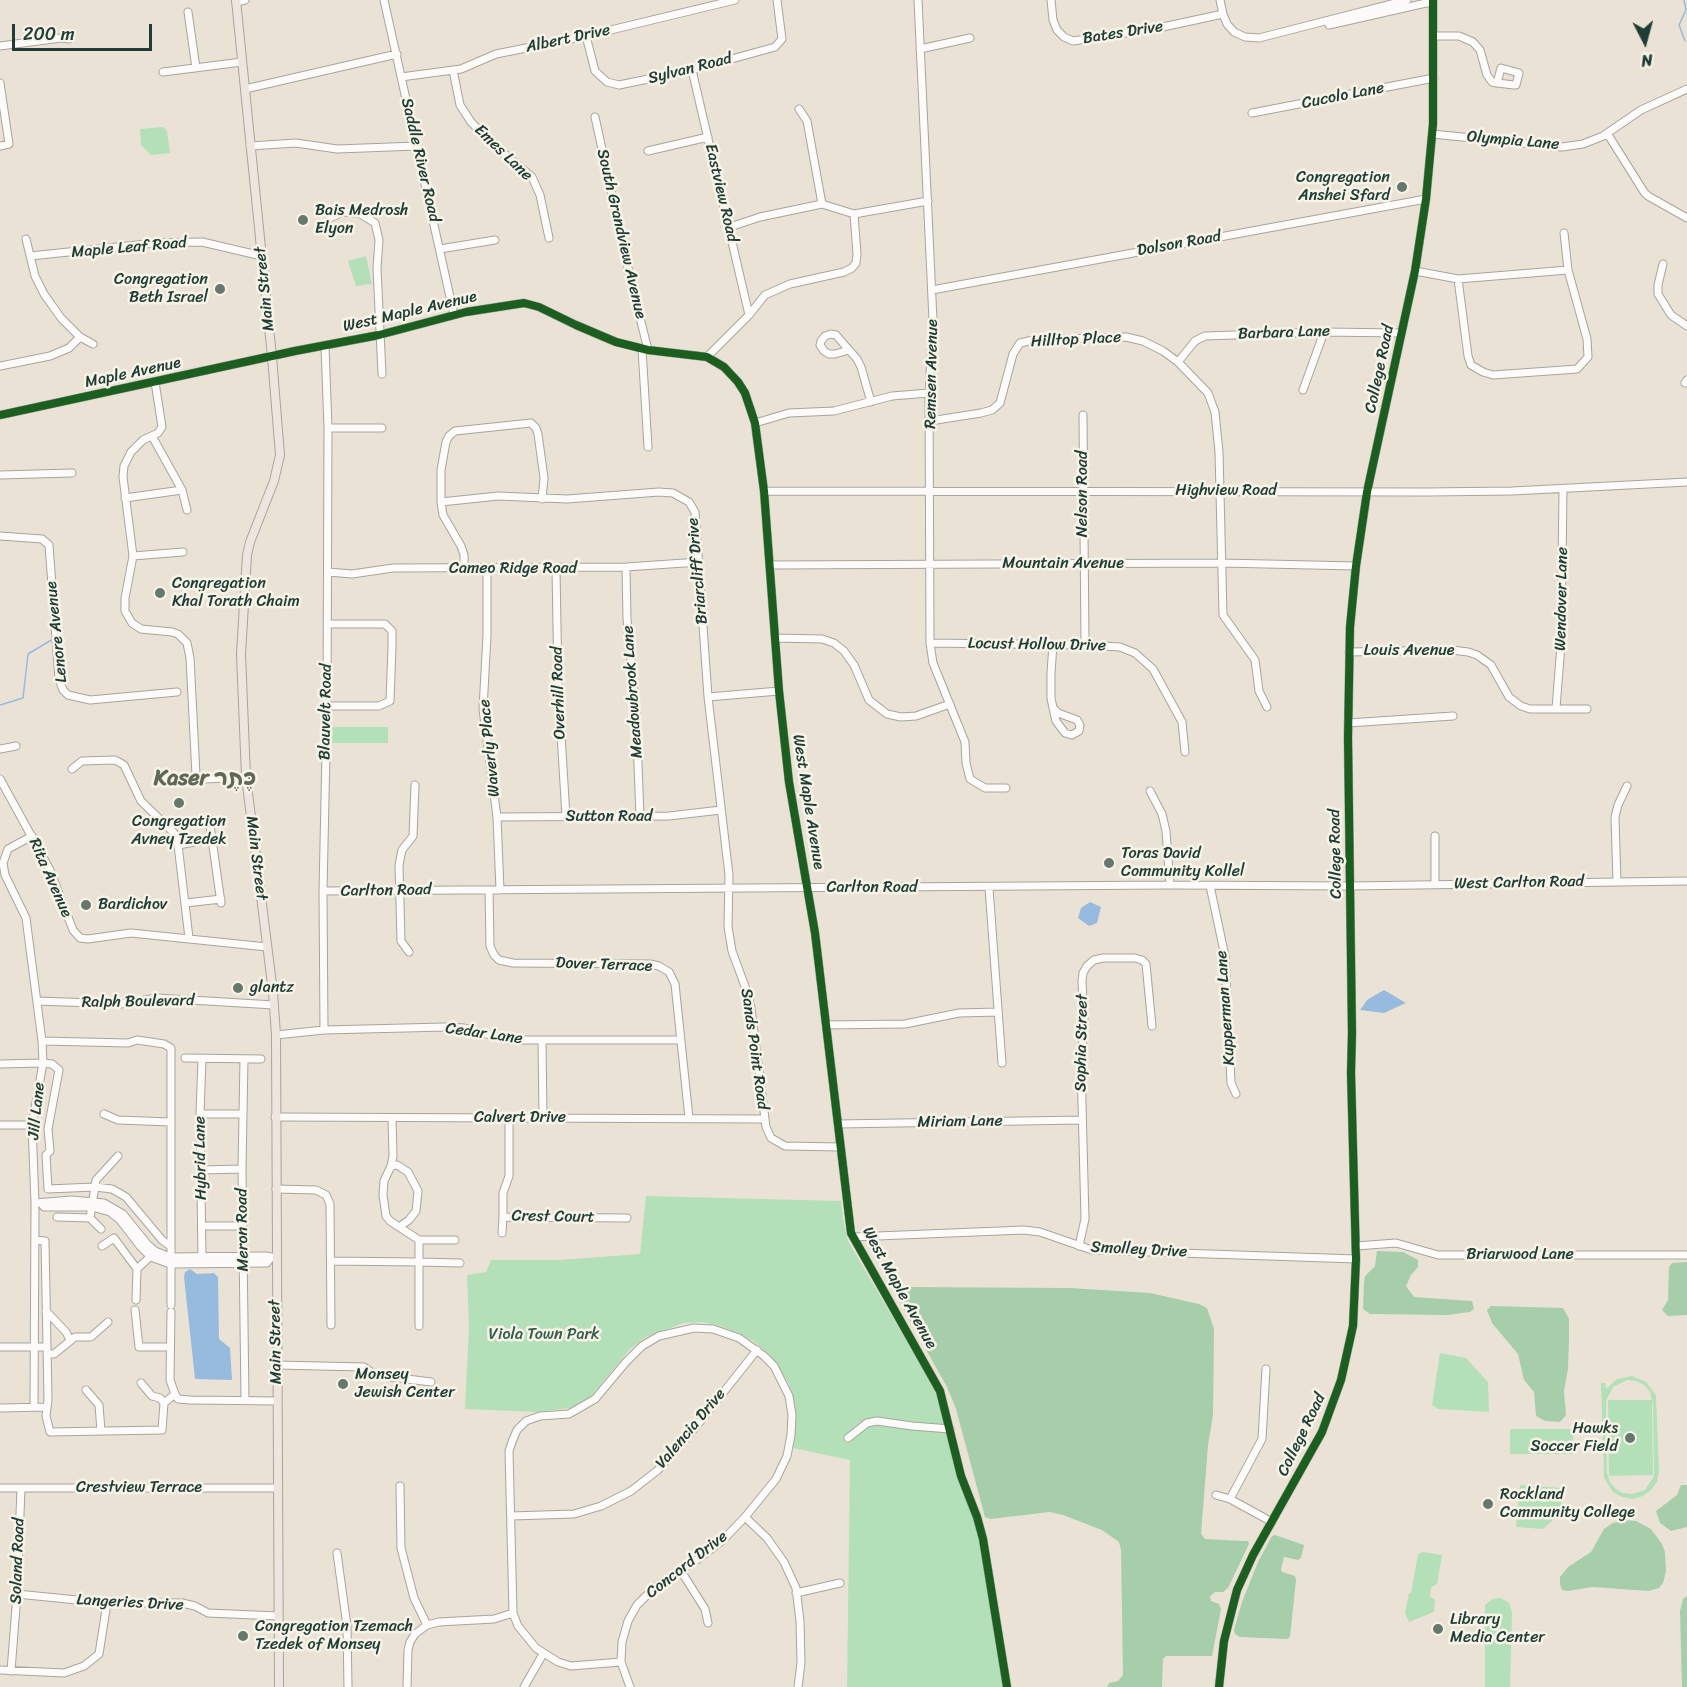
<!DOCTYPE html>
<meta charset="utf-8">
<style>
body{margin:0}
#map{position:relative;width:1687px;height:1687px;overflow:hidden;background:#eae3d5;font-family:Sriracha,sans-serif}
canvas{display:block}
.north{position:absolute;left:1615px;top:12px;width:60px;height:60px;-webkit-text-stroke:4px #f7f3e8;paint-order:stroke;rotate:174deg;font-size:16px;font-weight:700;line-height:24px;text-align:center;color:#1f3d34}
.north::after{content:'';display:block;margin:auto;width:21px;height:27px;background:#1f3d34;clip-path:polygon(50% 0,100% 100%,50% 72%,0 100%)}
.scale{position:absolute;left:12px;top:24px;width:140px;height:27px;box-sizing:border-box;border:3px solid #1f3d34;border-top:0;padding-left:8px;font-size:18px;line-height:21px;white-space:nowrap;color:#1f3d34;-webkit-text-stroke:4px #f7f3e8;paint-order:stroke}
</style>
<div id="map">
<canvas width="1687" height="1687"></canvas>
<div class="north">N</div>
<div class="scale">200 m</div>
</div>
<script>
const context = document.querySelector('canvas').getContext('2d');
context.lineJoin = 'round';
function fill(path, color) {
  context.fillStyle = color;
  context.fill(path, 'evenodd');
}
function shape(rows) {
  const path = new Path2D();
  for (const r of rows) {
    path.moveTo(r[0], r[1]);
    for (let i = 2; i < r.length; i += 2) path.lineTo(r[i], r[i + 1]);
  }
  return path;
}
function trace(path, color, width, dash) {
  context.strokeStyle = color;
  context.lineWidth = width;
  context.lineCap = dash ? 'butt' : 'round';
  context.setLineDash(dash || []);
  context.stroke(path);
}
function write(font, color, halo, rows, align = 'center') {
  context.font = font + ' Sriracha,"Playpen Sans Hebrew",sans-serif';
  context.lineWidth = 5;
  context.setLineDash([]);
  context.textBaseline = 'middle';
  context.strokeStyle = halo;
  context.fillStyle = color;
  for (const [text, x, y, turn = 0] of rows) {
    context.save();
    context.translate(x, y);
    context.rotate((+turn || 0) * Math.PI / 180);
    context.textAlign = isNaN(turn) ? turn : align;
    if (halo) context.strokeText(text, 0, 0);
    context.fillText(text, 0, 0);
    context.restore();
  }
}
fill(shape([
 [163,127,167,131,170,153,151,155,141,145,140,129],
 [366,256,372,284,356,286,348,261],
 [326,727,388,727,388,743,325,743],
 [646,1196,841,1201,844,1225,848,1241,937,1393,959,1477,983,1539,1004,1687,847,1687,850,1460,793,1448,795,1436,795,1404,789,1384,769,1354,753,1341,741,1334,717,1325,702,1322,684,1323,646,1337,630,1349,591,1396,577,1407,537,1412,465,1409,469,1327,467,1275,486,1272,491,1260,559,1260,640,1254],
 [1440,1353,1466,1358,1488,1382,1489,1412,1438,1409,1432,1405],
 [1632,1376,1646,1382,1656,1395,1659,1472,1657,1482,1651,1490,1643,1496,1632,1499,1622,1497,1613,1492,1604,1478,1601,1383,1605,1383,1606,1389,1617,1379],
 [1627,1380,1636,1381,1644,1385,1650,1392,1653,1405,1654,1476,1645,1490,1632,1494,1623,1493,1616,1489,1610,1482,1607,1473,1606,1401,1613,1387],
 [1608,1400,1652,1400,1653,1475,1609,1476],
 [1510,1429,1573,1429,1573,1454,1510,1454],
 [1520,1485,1563,1488,1560,1514,1543,1529,1516,1527],
 [1423,1552,1442,1555,1437,1584,1431,1587,1430,1596,1435,1600,1434,1612,1409,1622,1405,1613,1409,1593,1411,1593,1418,1554],
 [1501,1598,1509,1603,1512,1612,1510,1687,1485,1687,1485,1605,1492,1599]
]), '#b4e0b9');
fill(shape([
 [1377,1251,1403,1252,1418,1260,1418,1267,1411,1275,1406,1286,1414,1297,1472,1301,1474,1309,1470,1312,1447,1315,1370,1314,1363,1309,1364,1282,1365,1276,1375,1266],
 [1687,1262,1687,1315,1668,1316,1662,1310,1668,1300,1669,1267,1672,1263],
 [905,1287,1070,1288,1150,1293,1199,1304,1207,1308,1214,1329,1213,1415,1208,1445,1201,1534,1205,1539,1244,1541,1248,1541,1249,1544,1228,1588,1223,1592,1215,1592,1210,1596,1211,1601,1219,1604,1221,1609,1212,1656,1166,1656,1163,1659,1162,1687,1107,1687,1109,1683,1118,1681,1123,1675,1121,1550,1119,1542,1102,1530,1063,1515,1050,1512,990,1519,985,1517,956,1409,947,1387,905,1312,899,1297,900,1291],
 [1491,1306,1563,1308,1569,1319,1569,1339,1568,1369,1564,1391,1566,1415,1560,1422,1545,1421,1536,1416,1534,1392,1524,1380,1518,1354,1492,1323,1487,1310],
 [1681,1485,1687,1485,1687,1527,1671,1531,1660,1523,1656,1511,1677,1495],
 [1625,1520,1636,1521,1651,1529,1662,1544,1665,1552,1666,1571,1663,1583,1659,1588,1649,1591,1592,1587,1568,1591,1562,1590,1560,1584,1560,1577,1568,1567,1591,1552,1604,1529,1613,1523],
 [1275,1535,1304,1545,1301,1558,1298,1560,1284,1557,1281,1569,1282,1572,1295,1576,1296,1580,1290,1637,1287,1639,1240,1637,1235,1634,1234,1630,1242,1602,1258,1562,1272,1536],
 [1687,1596,1687,1687,1682,1687,1680,1611,1683,1599]
]), '#a6ceab');
fill(shape([
 [1090,902,1101,907,1097,923,1089,926,1078,918,1081,908],
 [1384,990,1406,1003,1384,1013,1360,1010,1367,1000],
 [190,1269,197,1274,214,1273,218,1277,219,1339,230,1348,232,1380,195,1379,184,1277,185,1272]
]), '#97bbde');
trace(shape([
 [1684,0,1686,10,1679,25,1685,41],
 [0,705,23,698,28,654,53,639]
]), '#97bbde', 1.5);
const minor = shape([
 [384,0,454,315],
 [918,0,933,320,929,393,930,643,933,663,965,742,966,763,970,779,985,788,1006,788],
 [1051,0,1053,20,1057,30,1064,37,1073,41,1158,28,1223,14],
 [1220,0,1223,14,1227,24,1234,32,1245,37,1259,38,1407,0],
 [236,2,245,0],
 [188,12,196,68],
 [1329,25,1426,3,1433,3],
 [586,36,595,71,607,82,619,85,692,70,775,47,782,39,777,0],
 [1433,36,1459,36,1473,42,1480,50,1487,75,1492,82,1497,83,1514,85,1516,85,1519,73,1501,68,1497,83],
 [0,46,61,38,69,39],
 [920,49,970,38],
 [453,70,460,105,471,122,494,145,532,177,540,195,549,238],
 [692,70,749,315],
 [163,72,242,62],
 [401,77,461,69,496,54,586,36,735,0],
 [0,83,9,144,0,146],
 [245,89,397,54],
 [799,109,807,121,822,204],
 [1252,113,1434,78],
 [595,117,630,277,648,350],
 [1607,133,1644,192,1648,196,1687,218],
 [1432,134,1562,147,1583,144,1603,136,1641,110,1687,89],
 [250,146,296,143,337,149,417,146],
 [648,151,708,137],
 [330,218,343,212,359,213,375,223,379,240,377,268,382,374],
 [730,227,760,217,822,204,854,214,928,201],
 [26,239,35,276,44,294,61,318,80,337,93,344],
 [440,249,495,240],
 [30,256,156,243,202,242,262,256],
 [1663,264,1658,285,1658,294,1671,315,1687,326],
 [1415,271,1458,279,1568,270],
 [1458,279,1468,356,1471,365,1483,372,1493,375,1577,369,1588,357,1587,339,1568,270,1564,233],
 [932,290,1426,199],
 [642,349,648,447],
 [849,350,835,354,829,354,824,351,820,345,821,341,825,336,831,334,836,335,842,342,857,359,861,367,871,402],
 [707,357,749,315,765,295,790,284,844,272,852,268,856,263,857,254,854,214],
 [1178,362,1195,341,1205,336,1324,332,1401,333],
 [0,366,50,356,69,348,80,337],
 [155,382,162,427,158,433,143,440,131,452,124,466,123,477,133,556,125,598,125,611,132,623,141,629,172,632,178,634,187,643,190,658,196,775,205,779,246,777],
 [1685,383,1687,380],
 [1303,390,1324,332],
 [0,415,295,351,379,335,466,312,524,303,539,307,576,325,616,342,648,350,707,357,724,367,738,382,745,393,755,423,764,491,779,691,789,782,815,933,851,1233,940,1391,961,1476,977,1517,983,1539,1007,1687],
 [1083,415,1085,645],
 [930,421,981,413,992,410,1000,403,1013,354,1020,343,1033,340,1126,337,1143,341,1163,351,1178,362,1208,393,1215,412,1219,452,1223,615,1255,660,1259,691,1267,707],
 [755,423,789,413,834,411,892,396,929,393],
 [328,428,382,428],
 [152,436,182,490,187,510],
 [0,475,72,473],
 [764,491,1428,492,1512,491,1687,482],
 [125,498,182,490],
 [441,502,498,496,567,499,659,492,673,493,689,502,695,512,708,697,729,875,728,927,732,951,746,989,751,1008,766,1127,771,1138,785,1146,840,1147],
 [0,536,42,539,49,545,59,679,63,690,68,695,90,700,177,692],
 [133,556,183,552],
 [771,565,1222,563,1356,566],
 [626,567,627,619,636,713,640,817],
 [464,569,464,555,461,546,443,515,441,502,441,470,446,442,449,436,455,431,531,423,536,428,538,434,544,478,542,499],
 [487,569,487,635,483,709,497,817,500,890],
 [556,569,558,684,566,817],
 [328,572,352,574,393,568,626,567,699,562],
 [775,638,822,639,834,643,844,651,854,665,869,700,887,714,901,717,916,716,950,704],
 [930,643,1085,645,1120,647,1135,653,1153,669,1182,722,1185,752],
 [1053,644,1051,673,1051,698,1053,708,1058,713,1077,720,1080,725,1079,731,1072,735,1065,733,1056,721,1053,708],
 [1349,652,1452,650,1468,652,1477,655,1491,665,1509,697,1521,706,1530,709,1587,709],
 [708,697,779,691],
 [327,706,379,706,390,701,392,647,392,631,385,624,327,624],
 [1556,708,1561,645,1563,489],
 [1348,723,1453,716],
 [0,749,16,746],
 [72,769,82,761,115,760,124,765,141,801,174,833,178,845,189,938],
 [0,779,50,870,73,930,80,938,88,939,131,933,267,947],
 [1150,791,1162,814,1166,831,1170,885],
 [497,817,669,816,721,810],
 [209,818,221,903],
 [32,836,8,849,3,863,5,875,26,918,42,1041,43,1063,32,1125,35,1203,34,1407],
 [178,845,212,839],
 [1617,882,1615,817,1618,805,1627,786],
 [1435,884,1435,836],
 [1210,886,1225,956,1231,1083,1236,1094],
 [989,888,1002,1063],
 [489,890,490,946,494,955,499,960,513,963,650,964,659,966,669,972,675,984,689,1118],
 [323,891,1170,885,1350,886,1687,881],
 [186,903,221,899],
 [409,952,401,941,399,865,402,850,413,836,415,785],
 [37,1001,121,1004,157,998,274,1005],
 [826,1025,905,1024,959,1013,998,1012],
 [324,1030,445,1027,464,1028,509,1040,681,1040],
 [276,1035,324,1030,323,891,327,706,328,428,325,346],
 [42,1041,128,1043,137,1040,164,1044,171,1048,171,1305],
 [542,1041,543,1118],
 [185,1058,261,1059],
 [244,1059,242,1169,245,1400],
 [0,1064,43,1063,52,1064,59,1070,48,1129,50,1151,46,1155,48,1189,95,1187,112,1189,126,1197,162,1240,170,1246],
 [104,1114,118,1120,170,1122],
 [200,1114,242,1114],
 [275,1117,764,1119],
 [392,1118,393,1156,391,1166,384,1181,383,1195,386,1216,390,1221,419,1240,455,1240],
 [509,1118,509,1176,503,1193,503,1217,627,1218],
 [838,1124,1082,1120],
 [0,1125,32,1125],
 [391,1166,397,1165,408,1172,418,1191,416,1211,409,1220,399,1227],
 [201,1170,242,1169],
 [276,1189,316,1190,326,1195,330,1204,331,1325],
 [35,1203,72,1200,104,1203,123,1214,148,1245,155,1251,170,1257,266,1256,276,1258],
 [41,1203,44,1207,92,1207,110,1212,120,1220,140,1246,151,1257,170,1264,267,1263,270,1259],
 [57,1217,90,1218],
 [202,1226,243,1226],
 [101,1229,90,1218,96,1180,118,1156],
 [502,1233,503,1217],
 [853,1237,1024,1230,1040,1232,1092,1250,1356,1259],
 [35,1240,45,1241,48,1400,46,1416,50,1432,162,1430,164,1403,175,1394,178,1399,190,1400,277,1401],
 [102,1246,114,1238,137,1269],
 [1079,1246,1085,1219,1081,1065,1084,1021,1082,981,1083,973,1087,966,1094,960,1103,958,1135,958,1142,960,1146,964,1152,1026],
 [1356,1246,1396,1243,1438,1255,1687,1255],
 [202,1260,200,1114,202,1059],
 [331,1261,419,1262,419,1240],
 [136,1300,137,1269,154,1253],
 [135,1310,139,1347,170,1347],
 [46,1311,66,1332,70,1340],
 [171,1312,170,1380,175,1394],
 [419,1326,419,1262,460,1263],
 [0,1347,47,1347],
 [47,1354,54,1354,75,1337,91,1337,108,1322],
 [276,1365,364,1367,375,1375,431,1382],
 [141,1383,152,1396,160,1398,164,1403],
 [86,1390,99,1405,101,1431],
 [0,1408,47,1407],
 [848,1438,867,1423,877,1421,912,1426,950,1429],
 [400,1486,401,1548,414,1598,427,1625],
 [0,1488,278,1488],
 [1216,1495,1230,1499,1272,1522],
 [1230,1499,1262,1439,1266,1369],
 [511,1516,574,1514,601,1506,631,1491,658,1470,699,1423,757,1350],
 [745,1517,767,1538,784,1562,796,1588,800,1621,801,1663,798,1687],
 [337,1553,347,1626,348,1687],
 [681,1571,705,1609,708,1623],
 [796,1593,840,1583],
 [17,1594,107,1603,182,1603,195,1606,208,1613,278,1616],
 [621,1662,571,1666,558,1662,536,1648,518,1626,513,1613,509,1451,512,1442,517,1430,526,1421,540,1416,569,1414,595,1399,626,1362,642,1346,659,1336,694,1328,713,1329,739,1338,764,1356,774,1366,789,1396,792,1415,791,1435,787,1456,776,1479,745,1517,723,1540,701,1557,654,1588,637,1605,628,1621,622,1642,621,1662,630,1687],
 [0,1670,64,1673,84,1666,99,1654,107,1603],
 [11,1671,17,1594,21,1488],
 [407,1687,408,1650,410,1642,415,1634,427,1625,439,1622,494,1619,513,1613],
 [524,1687,543,1654],
 [1219,1687,1224,1641,1237,1590,1253,1555,1322,1432,1341,1380,1353,1326,1356,1259,1351,1073,1352,1033,1348,738,1350,627,1356,566,1367,492,1415,271,1426,199,1433,124,1433,0]
]);
const major = shape([
 [236,0,272,357,280,455,274,481,250,542,247,555,241,654,246,777,273,992,276,1035,279,1687]
]);
trace(minor, '#a6a59c', 9);
trace(major, '#a6a59c', 10);
trace(minor, '#fcfbf9', 7);
trace(major, '#eee6de', 8);
trace(shape([
 [0,415,295,351,379,335,466,312,524,303,539,307,576,325,616,342,648,350,707,357,724,367,738,382,745,393,755,423,764,491,779,691,789,782,815,933,851,1233,940,1391,961,1476,977,1517,983,1539,1007,1687],
 [1219,1687,1224,1641,1237,1590,1253,1555,1322,1432,1341,1380,1353,1326,1356,1259,1351,1073,1352,1033,1348,738,1350,627,1356,566,1367,492,1415,271,1426,199,1433,124,1433,0]
]), '#1b5e20', 8);
for (const [x, y, r, color] of [
 [1402,187,6,"#66776c"],
 [303,220,6,"#66776c"],
 [220,289,6,"#66776c"],
 [160,593,6,"#66776c"],
 [179,803,6,"#66776c"],
 [1109,863,6,"#66776c"],
 [86,905,6,"#66776c"],
 [238,988,6,"#66776c"],
 [343,1384,6,"#66776c"],
 [1630,1438,6,"#66776c"],
 [1488,1504,6,"#66776c"],
 [1438,1629,6,"#66776c"],
 [243,1636,6,"#66776c"]
]) {
  const dot = new Path2D();
  dot.arc(x, y, r, 0, 2 * Math.PI);
  context.fillStyle = color;
  context.fill(dot);
  trace(dot, '#f7f3e8', 2);
}
write('16px', '#1f3d34', '#f7f3e8', [
 ["Bates Drive",1123,33,-9],
 ["Albert Drive",568,39,-12],
 ["Sylvan Road",690,69,-14],
 ["Cucolo Lane",1343,96,-11],
 ["Olympia Lane",1513,141,5],
 ["Emes Lane",503,153,44],
 ["Saddle River Road",420,160,77],
 ["Eastview Road",721,193,77],
 ["South Grandview Avenue",621,234,77],
 ["Dolson Road",1179,244,-10],
 ["Maple Leaf Road",129,248,-5],
 ["Main Street",265,289,-96],
 ["West Maple Avenue",410,312,-13],
 ["Barbara Lane",1284,333,-2],
 ["Hilltop Place",1076,340,-3],
 ["College Road",1380,369,-78],
 ["Maple Avenue",133,373,-12],
 ["Remsen Avenue",932,374,-89],
 ["Highview Road",1226,491],
 ["Nelson Road",1083,494,-90],
 ["Mountain Avenue",1063,564],
 ["Cameo Ridge Road",513,569],
 ["Briarcliff Drive",698,571,-95],
 ["Wendover Lane",1562,599,-89],
 ["Lenore Avenue",57,632,-96],
 ["Locust Hollow Drive",1037,645,1],
 ["Louis Avenue",1409,651],
 ["Meadowbrook Lane",633,692,-94],
 ["Overhill Road",559,693,-92],
 ["Blauvelt Road",326,712,-89],
 ["Waverly Place",490,748,-96],
 ["West Maple Avenue",808,802,81],
 ["Sutton Road",609,817],
 ["College Road",1336,854,-91],
 ["Main Street",256,858,83],
 ["Rita Avenue",50,878,66],
 ["West Carlton Road",1519,883,-1],
 ["Carlton Road",872,888],
 ["Carlton Road",386,891,-1],
 ["Dover Terrace",604,965,2],
 ["Ralph Boulevard",138,1002,-1],
 ["Kupperman Lane",1226,1008,-94],
 ["Cedar Lane",484,1034,8],
 ["Sophia Street",1082,1043,-89],
 ["Sands Point Road",754,1049,82],
 ["Jill Lane",37,1111,-84],
 ["Calvert Drive",520,1118],
 ["Miriam Lane",960,1122,-1],
 ["Hybrid Lane",201,1158,-91],
 ["Crest Court",553,1217,1],
 ["Meron Road",243,1230,-91],
 ["Smolley Drive",1139,1250,3],
 ["Briarwood Lane",1520,1255],
 ["West Maple Avenue",899,1288,61],
 ["Main Street",276,1342,-91],
 ["Valencia Drive",691,1429,-50],
 ["College Road",1302,1435,-64],
 ["Crestview Terrace",139,1488],
 ["Soland Road",18,1561,-88],
 ["Concord Drive",687,1565,-38],
 ["Langeries Drive",130,1603,3]
]);
write('16px', '#1f3d34', '#f7f3e8', [
 ["Congregation",1390,178,"right"],
 ["Anshei Sfard",1390,196,"right"],
 ["Bais Medrosh",315,211],
 ["Elyon",315,229],
 ["Congregation",208,280,"right"],
 ["Beth Israel",208,298,"right"],
 ["Congregation",172,584],
 ["Khal Torath Chaim",172,602],
 ["Congregation",179,822,"center"],
 ["Avney Tzedek",179,840,"center"],
 ["Toras David",1121,854],
 ["Community Kollel",1121,872],
 ["Bardichov",98,905],
 ["glantz",250,988],
 ["Monsey",355,1375],
 ["Jewish Center",355,1393],
 ["Hawks",1618,1429,"right"],
 ["Soccer Field",1618,1447,"right"],
 ["Rockland",1500,1495],
 ["Community College",1500,1513],
 ["Library",1450,1620],
 ["Media Center",1450,1638],
 ["Congregation Tzemach",255,1627],
 ["Tzedek of Monsey",255,1645]
], 'left');
write('16px', '#345d4a', '#f7f3e8', [
 ["Viola Town Park",544,1335]
]);
write('bold 22px', '#5f6854', '#f7f3e8', [
 ["Kaser כֶּתֶר",205,779]
]);
</script>
